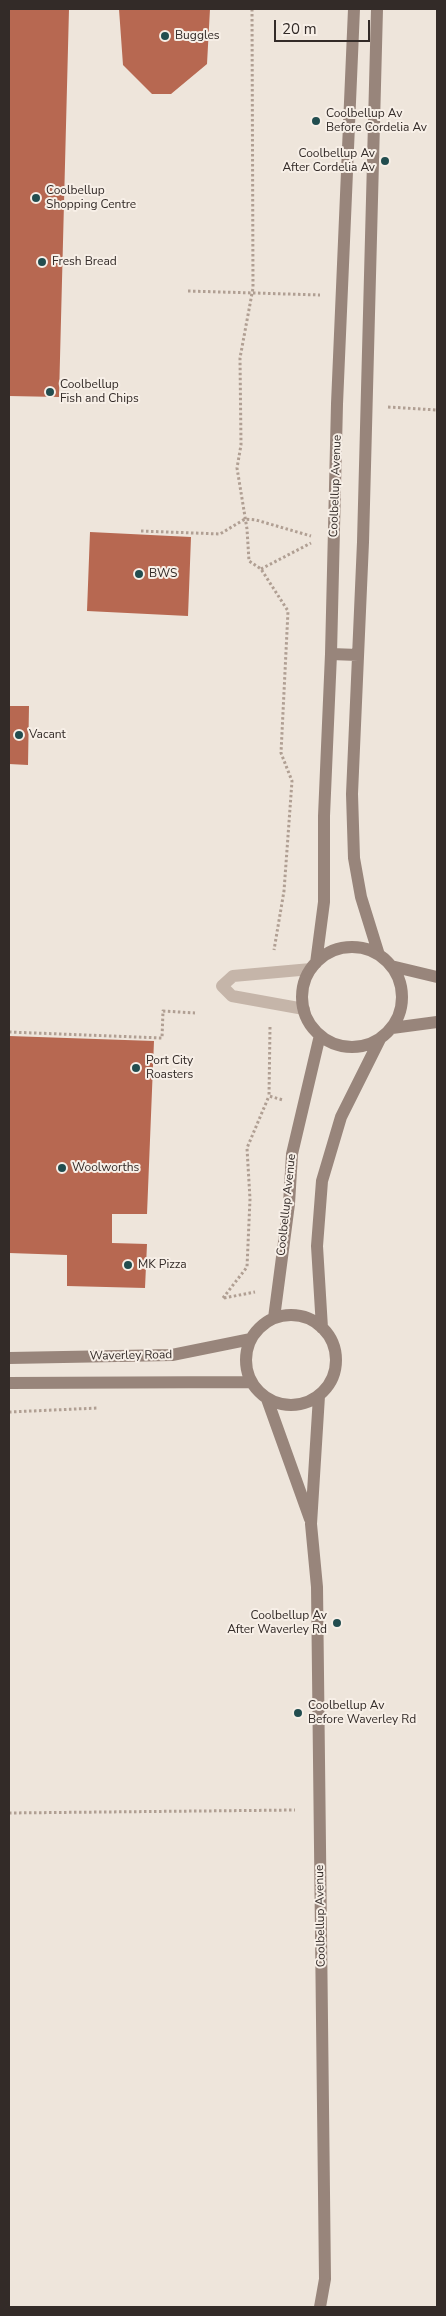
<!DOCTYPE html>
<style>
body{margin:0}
#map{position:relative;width:446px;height:2316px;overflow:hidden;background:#eee5db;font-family:"Nunito Sans",sans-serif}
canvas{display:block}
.frame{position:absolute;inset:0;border:10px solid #332b28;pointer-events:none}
.scale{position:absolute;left:274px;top:20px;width:96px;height:22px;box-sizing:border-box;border:2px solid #332b28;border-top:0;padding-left:6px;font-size:15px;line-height:18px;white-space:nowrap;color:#332b28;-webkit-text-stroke:4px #f7efe7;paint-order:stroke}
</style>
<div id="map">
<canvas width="446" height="2316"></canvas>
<div class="frame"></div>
<div class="scale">20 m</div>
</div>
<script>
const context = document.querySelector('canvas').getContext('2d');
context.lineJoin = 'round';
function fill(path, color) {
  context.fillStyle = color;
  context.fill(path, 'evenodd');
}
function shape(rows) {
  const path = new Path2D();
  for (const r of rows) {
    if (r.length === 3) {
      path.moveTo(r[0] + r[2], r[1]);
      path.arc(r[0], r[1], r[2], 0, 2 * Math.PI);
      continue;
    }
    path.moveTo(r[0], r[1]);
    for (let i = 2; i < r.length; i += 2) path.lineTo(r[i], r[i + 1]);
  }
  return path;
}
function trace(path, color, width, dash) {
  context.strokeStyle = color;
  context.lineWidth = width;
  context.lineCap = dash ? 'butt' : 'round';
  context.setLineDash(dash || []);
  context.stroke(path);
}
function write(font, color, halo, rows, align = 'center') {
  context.font = font + ' "Nunito Sans",sans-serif';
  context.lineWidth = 4;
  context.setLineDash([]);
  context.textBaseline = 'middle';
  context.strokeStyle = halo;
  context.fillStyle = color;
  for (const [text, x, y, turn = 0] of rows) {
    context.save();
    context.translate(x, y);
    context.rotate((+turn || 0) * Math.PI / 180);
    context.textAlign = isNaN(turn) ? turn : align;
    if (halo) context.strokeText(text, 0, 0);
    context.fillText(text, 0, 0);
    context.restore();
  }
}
fill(shape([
 [9,9,69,9,59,397,9,396],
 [119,9,210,9,207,64,171,94,152,94,123,65],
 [90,532,191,537,188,616,87,611],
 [9,706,29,706,28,765,9,764],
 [9,1036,154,1041,147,1214,112,1214,112,1243,147,1244,145,1288,67,1286,67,1255,9,1253]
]), '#b76851');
trace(shape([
 [252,9,253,288,240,358,241,445,237,468,247,529,249,561,261,569,288,611,281,753,292,781,284,891,274,950],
 [188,291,320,295],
 [388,407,437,410],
 [141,531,220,534,245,519,256,520,311,536],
 [261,569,311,543],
 [270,1027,269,1096,283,1100],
 [9,1032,162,1038,163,1011,195,1013],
 [223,1298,247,1267,250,1199,247,1148,269,1096],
 [224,1298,255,1292],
 [9,1412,98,1408],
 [9,1813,295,1810]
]), '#b09f93', 3, [2.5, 2.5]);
trace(shape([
 [304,1009,232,996,222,986,233,976,311,969]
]), '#c5b5a9', 12);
trace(shape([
 [377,9,363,542,352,794,354,858,361,897,379,955],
 [331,654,358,655],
 [352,997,50],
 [316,963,324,902,324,816,331,654,337,404,354,9],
 [391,966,437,977],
 [392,1028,437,1022],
 [291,1360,45],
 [274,1318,289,1204,292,1154,320,1035],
 [322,1328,317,1246,322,1181,341,1117,380,1039],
 [9,1358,172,1355,251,1339],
 [9,1383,251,1382],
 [319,1396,311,1524,317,1587,325,2279,320,2307],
 [267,1399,310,1519]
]), '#98857b', 12);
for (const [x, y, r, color] of [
 [165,36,5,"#224d4f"],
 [316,121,5,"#224d4f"],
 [385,161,5,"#224d4f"],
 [36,198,5,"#224d4f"],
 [42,262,5,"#224d4f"],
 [50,392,5,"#224d4f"],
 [139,574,5,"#224d4f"],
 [19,735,5,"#224d4f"],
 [136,1068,5,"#224d4f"],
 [62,1168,5,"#224d4f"],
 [128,1265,5,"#224d4f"],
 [337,1623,5,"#224d4f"],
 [298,1713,5,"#224d4f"]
]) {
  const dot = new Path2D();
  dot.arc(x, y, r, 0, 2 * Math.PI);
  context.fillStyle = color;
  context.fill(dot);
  trace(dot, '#f7efe7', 2);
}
write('12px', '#332b28', '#f7efe7', [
 ["Buggles",175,36],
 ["Coolbellup Av",326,114],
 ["Before Cordelia Av",326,128],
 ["Coolbellup Av",375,154,"right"],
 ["After Cordelia Av",375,168,"right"],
 ["Coolbellup",46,191],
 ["Shopping Centre",46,205],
 ["Fresh Bread",52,262],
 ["Coolbellup",60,385],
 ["Fish and Chips",60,399],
 ["BWS",149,574],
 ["Vacant",29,735],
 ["Port City",146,1061],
 ["Roasters",146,1075],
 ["Woolworths",72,1168],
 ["MK Pizza",138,1265],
 ["Coolbellup Av",327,1616,"right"],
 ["After Waverley Rd",327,1630,"right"],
 ["Coolbellup Av",308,1706],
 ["Before Waverley Rd",308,1720]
], 'left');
write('12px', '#332b28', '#f7efe7', [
 ["Coolbellup Avenue",336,486,-88],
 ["Coolbellup Avenue",287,1205,-84],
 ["Waverley Road",131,1356,-1],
 ["Coolbellup Avenue",321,1916,-91]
]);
</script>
